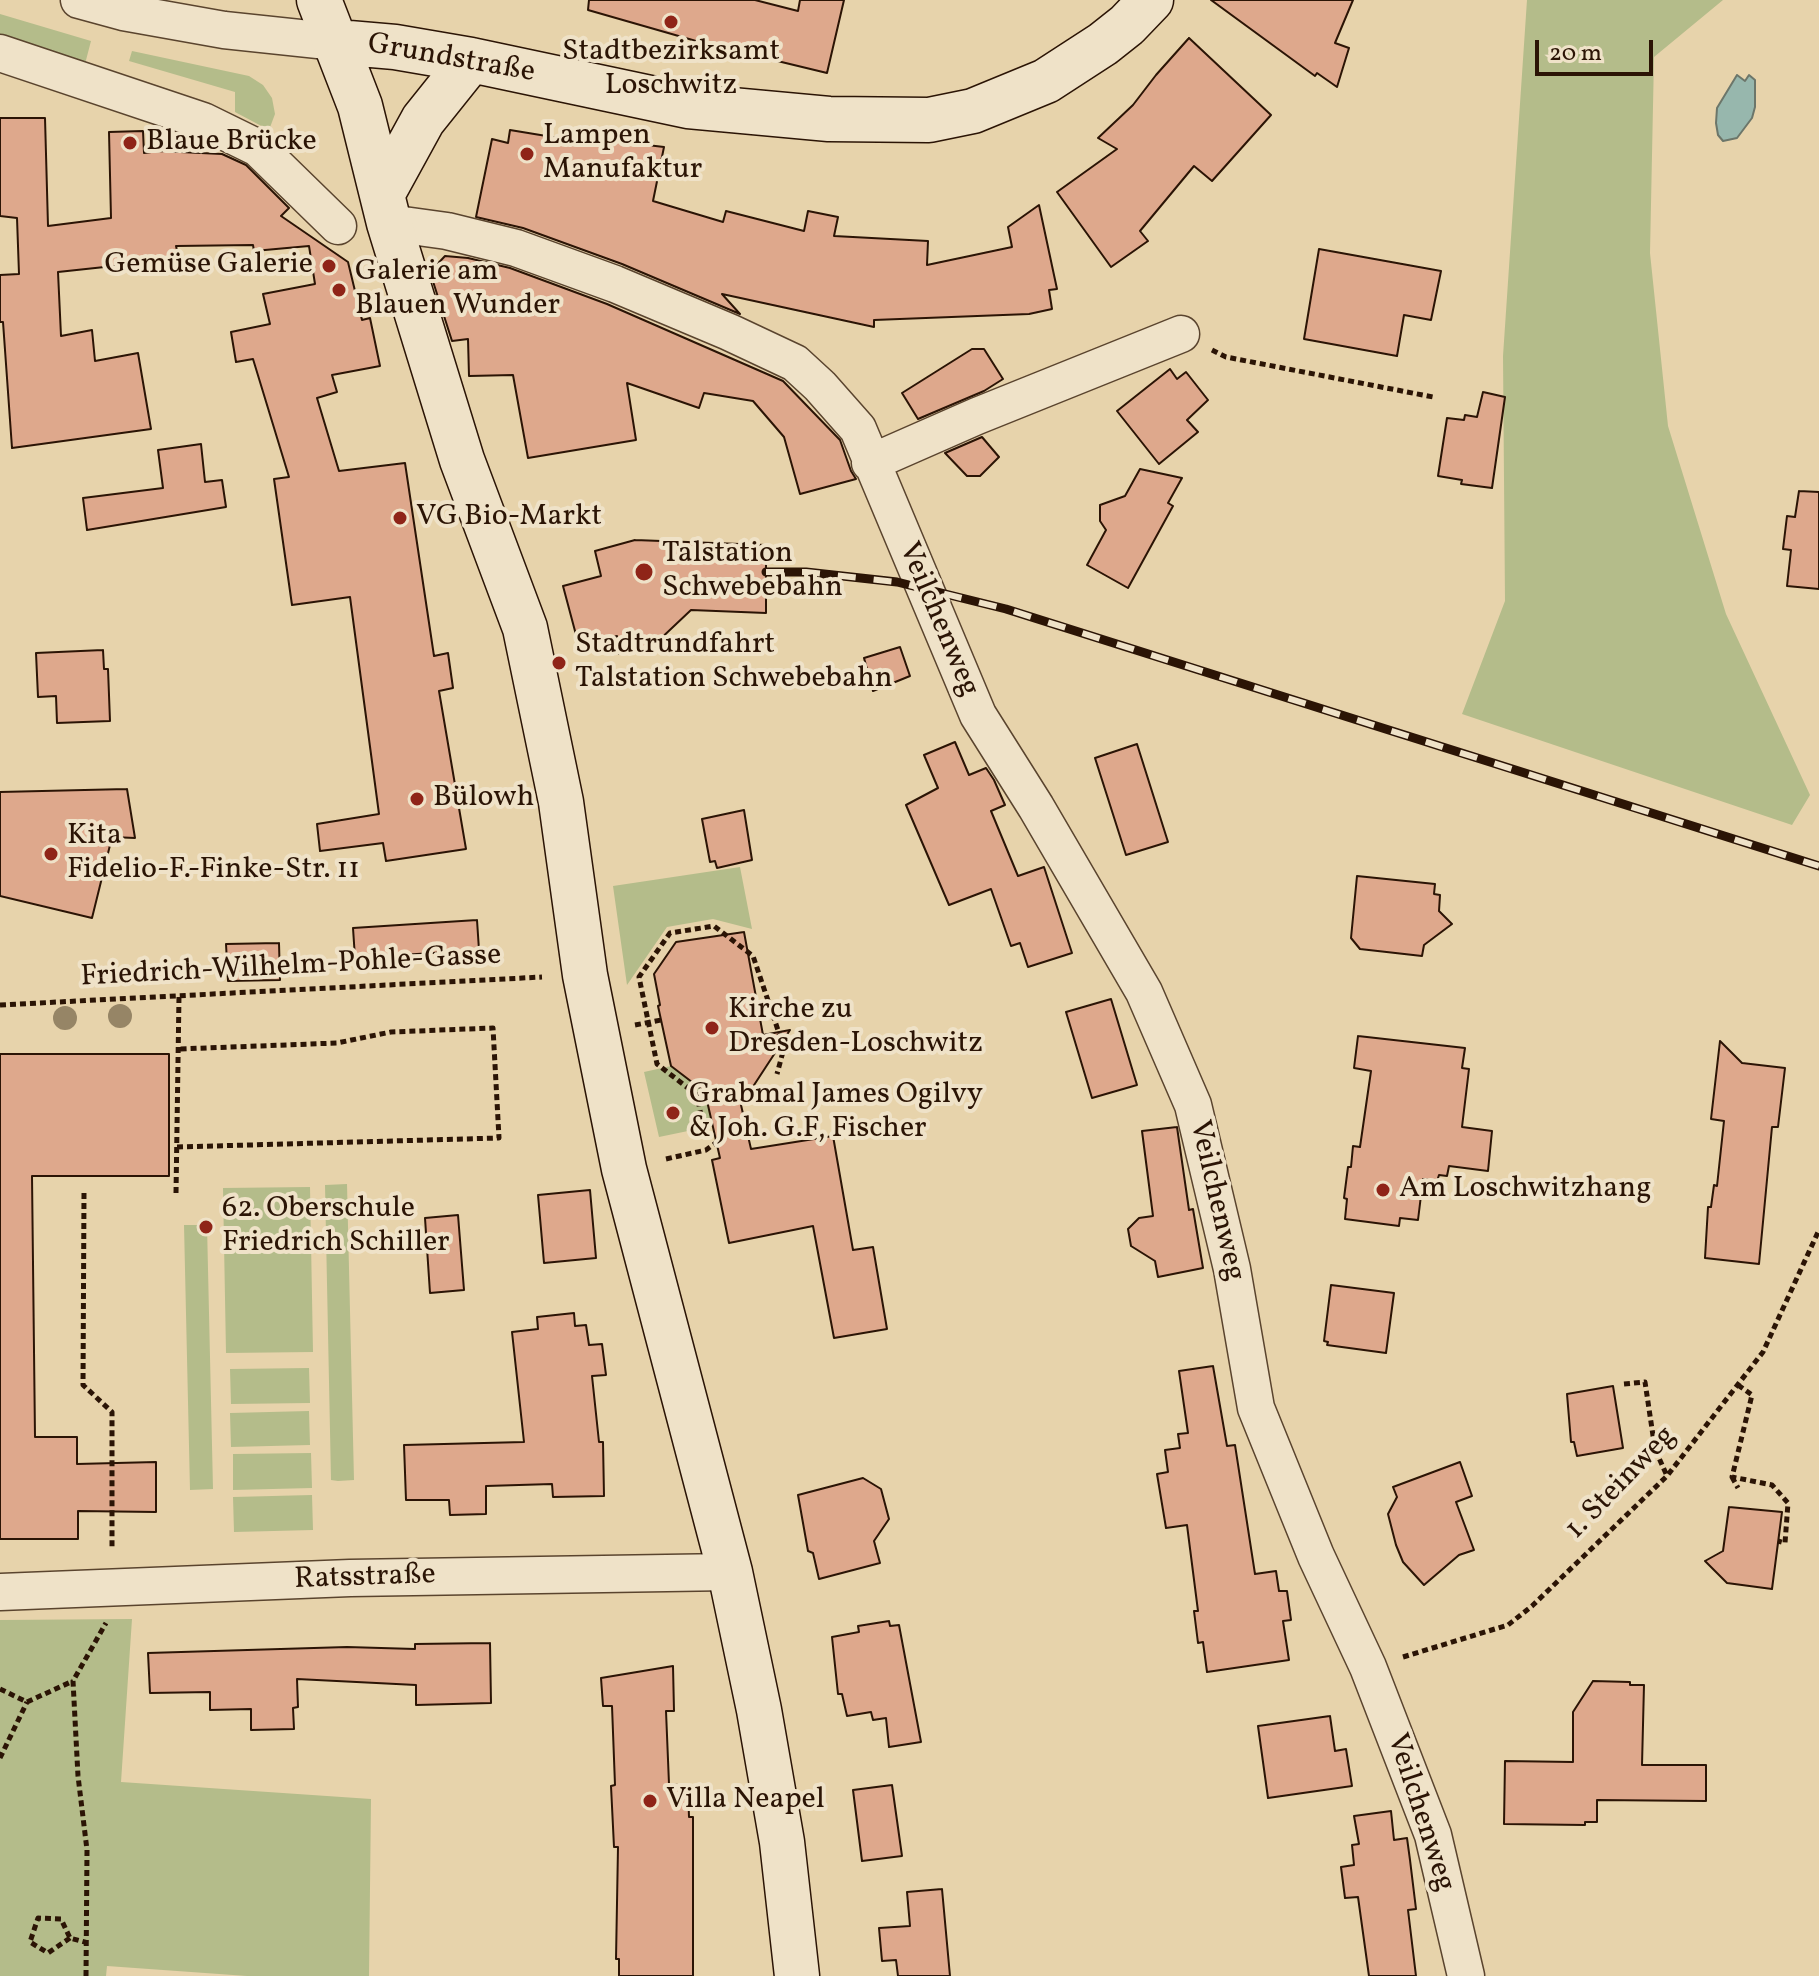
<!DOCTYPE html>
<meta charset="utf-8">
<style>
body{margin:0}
#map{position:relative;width:1819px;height:1976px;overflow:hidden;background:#e7d3ab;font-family:Vollkorn,serif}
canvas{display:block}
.scale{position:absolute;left:1535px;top:40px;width:118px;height:36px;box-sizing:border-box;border:4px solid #2b1405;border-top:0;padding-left:10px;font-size:24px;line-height:28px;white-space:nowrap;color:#2b1405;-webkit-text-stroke:6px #efe2c8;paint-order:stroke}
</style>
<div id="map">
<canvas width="1819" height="1976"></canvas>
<div class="scale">20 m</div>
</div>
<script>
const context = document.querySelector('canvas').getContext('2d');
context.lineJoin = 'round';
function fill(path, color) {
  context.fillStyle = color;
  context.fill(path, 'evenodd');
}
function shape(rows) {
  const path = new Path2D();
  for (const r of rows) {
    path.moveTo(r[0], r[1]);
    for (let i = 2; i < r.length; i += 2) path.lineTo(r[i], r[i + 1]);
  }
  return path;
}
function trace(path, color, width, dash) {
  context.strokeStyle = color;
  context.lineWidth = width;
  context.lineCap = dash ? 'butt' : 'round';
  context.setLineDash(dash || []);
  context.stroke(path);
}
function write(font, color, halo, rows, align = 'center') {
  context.font = font + ' Vollkorn,serif';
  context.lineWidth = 8;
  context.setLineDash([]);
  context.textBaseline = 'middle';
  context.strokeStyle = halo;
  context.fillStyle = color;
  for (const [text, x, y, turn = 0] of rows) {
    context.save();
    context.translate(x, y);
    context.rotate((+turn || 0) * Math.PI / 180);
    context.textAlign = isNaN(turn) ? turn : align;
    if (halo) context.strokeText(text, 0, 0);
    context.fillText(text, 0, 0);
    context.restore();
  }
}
fill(shape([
 [1527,0,1723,0,1654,57,1650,253,1668,426,1726,614,1810,795,1792,825,1462,714,1505,601,1503,356],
 [0,14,91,41,85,64,0,37],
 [132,51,249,76,263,85,272,98,275,114,269,130,235,112,235,92,129,61],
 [740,867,752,929,713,919,667,927,627,985,613,886],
 [671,1066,705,1092,712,1126,659,1137,644,1072],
 [347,1184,354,1480,338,1481,331,1480,325,1185],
 [310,1187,313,1352,226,1353,223,1188],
 [184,1225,207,1225,213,1489,190,1490],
 [309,1368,310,1403,231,1404,230,1369],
 [309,1411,310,1445,231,1447,230,1413],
 [311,1453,312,1488,233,1490,233,1454],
 [312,1495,313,1530,234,1532,233,1497],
 [132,1619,121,1782,371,1799,369,1976,247,1976,107,1966,106,1976,0,1976,0,1620]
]), '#b4bc8a');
const water = shape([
 [1737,75,1745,81,1749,75,1755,80,1755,107,1752,118,1737,138,1723,141,1718,135,1716,123,1717,108,1737,75]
]);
fill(water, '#97b7ad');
trace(water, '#6c766a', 2);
const building = shape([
 [589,0,755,0,798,11,800,0,844,0,827,73,703,43,588,10,589,0],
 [1211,0,1353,0,1335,43,1349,48,1337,87,1317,73,1315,76,1211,0],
 [1189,38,1271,115,1212,181,1194,166,1140,231,1148,241,1111,267,1057,192,1117,149,1098,138,1133,105,1156,75,1189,38],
 [0,118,45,118,48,226,111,218,109,132,143,131,144,153,159,151,222,154,246,165,289,208,281,216,348,262,362,320,370,318,380,366,332,375,337,392,317,398,339,471,405,463,434,656,448,653,453,688,439,691,466,849,386,861,383,843,320,851,317,824,379,814,350,597,292,605,274,479,289,477,253,359,236,362,231,332,270,324,263,294,315,284,309,246,254,251,253,245,176,246,179,259,58,272,61,336,92,330,95,361,138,353,151,429,12,448,3,322,0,322,0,275,19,274,17,218,0,216,0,118],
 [510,130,595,144,596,139,664,147,653,201,723,222,726,211,804,231,808,211,838,217,834,236,928,241,927,265,1012,247,1008,227,1039,205,1057,289,1049,290,1052,309,1029,314,874,320,874,327,722,294,740,314,622,264,523,228,476,217,492,139,508,143,510,130],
 [1319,249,1441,271,1431,320,1404,315,1397,356,1304,339,1319,249],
 [445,256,468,258,510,268,607,304,783,381,840,440,851,471,856,479,800,494,784,437,753,401,704,393,699,408,627,383,636,440,528,458,513,375,469,376,468,339,452,341,430,272,445,256],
 [972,349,984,349,1003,379,984,391,918,419,902,393,972,349],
 [1170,369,1177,379,1186,372,1208,400,1187,420,1198,432,1159,464,1117,411,1170,369],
 [1483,392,1505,397,1492,488,1461,484,1462,480,1438,476,1447,418,1464,420,1465,415,1477,417,1483,392],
 [982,437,999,457,980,476,967,476,945,453,982,437],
 [201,444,205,482,222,480,226,507,87,530,83,498,163,488,158,450,201,444],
 [1140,469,1182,478,1168,503,1173,506,1128,588,1087,565,1106,530,1100,521,1100,505,1125,496,1140,469],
 [1799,491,1819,492,1819,589,1787,586,1791,550,1783,549,1787,516,1795,517,1799,491],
 [635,540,766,545,766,613,691,610,655,644,619,654,617,636,579,646,563,586,601,576,595,551,635,540],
 [900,647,910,676,873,691,864,658,900,647],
 [103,650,104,669,108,669,110,721,57,723,56,696,38,697,36,653,103,650],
 [955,742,969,775,986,768,994,780,1005,805,991,811,1018,876,1044,867,1072,953,1028,967,1020,943,1011,946,991,889,949,905,906,805,938,788,924,755,955,742],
 [1137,744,1168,842,1126,855,1095,758,1137,744],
 [127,789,135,838,112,837,92,918,0,896,0,792,127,789],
 [744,810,752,860,717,868,715,861,710,862,702,819,744,810],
 [1357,876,1435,884,1434,894,1440,895,1439,911,1452,924,1424,945,1422,956,1360,949,1351,938,1357,876],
 [477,920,479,950,355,958,353,928,477,920],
 [744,932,763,1035,790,1030,741,1105,751,1149,833,1136,853,1250,873,1247,887,1329,834,1338,813,1226,729,1243,712,1160,720,1158,705,1092,671,1066,658,1006,660,1005,654,974,676,942,744,932],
 [279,943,280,980,228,981,226,944,279,943],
 [1111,999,1137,1085,1092,1098,1066,1012,1111,999],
 [1358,1036,1465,1048,1462,1068,1469,1069,1462,1127,1492,1131,1488,1171,1449,1166,1447,1176,1439,1175,1437,1181,1423,1179,1418,1220,1400,1218,1399,1226,1345,1219,1347,1199,1344,1198,1348,1167,1351,1167,1353,1146,1360,1147,1371,1071,1354,1068,1358,1036],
 [1720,1041,1742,1063,1785,1068,1778,1127,1772,1127,1759,1264,1705,1258,1708,1207,1711,1207,1714,1185,1717,1186,1724,1121,1711,1119,1720,1041],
 [0,1054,169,1054,169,1176,32,1176,35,1437,77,1437,77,1464,156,1462,156,1512,78,1511,78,1539,0,1539,0,1054],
 [1177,1127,1189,1210,1193,1209,1203,1268,1158,1277,1155,1261,1131,1246,1128,1229,1139,1218,1153,1216,1142,1131,1177,1127],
 [590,1190,596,1258,544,1263,538,1195,590,1190],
 [458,1215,464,1290,430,1293,425,1218,458,1215],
 [1331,1285,1394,1293,1386,1353,1327,1345,1328,1342,1324,1341,1331,1285],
 [574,1313,575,1326,586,1325,589,1345,602,1344,606,1375,592,1376,599,1442,603,1442,604,1496,553,1497,552,1484,486,1486,486,1514,450,1515,449,1500,406,1500,404,1445,524,1442,512,1332,538,1329,537,1317,574,1313],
 [1213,1366,1227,1446,1235,1445,1255,1574,1276,1571,1279,1591,1287,1591,1291,1620,1283,1621,1289,1660,1207,1672,1203,1642,1198,1643,1194,1611,1198,1611,1187,1525,1166,1528,1157,1474,1168,1472,1165,1450,1180,1448,1178,1434,1188,1433,1179,1371,1213,1366],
 [1613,1386,1623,1448,1577,1456,1574,1442,1571,1442,1567,1394,1613,1386],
 [1460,1462,1472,1496,1456,1502,1474,1550,1459,1555,1424,1585,1403,1562,1396,1545,1388,1514,1397,1497,1393,1487,1460,1462],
 [863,1478,881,1489,889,1519,874,1541,880,1563,819,1579,813,1553,808,1551,798,1495,863,1478],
 [1729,1507,1782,1512,1772,1589,1727,1583,1705,1561,1723,1551,1729,1507],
 [889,1621,890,1626,899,1625,921,1742,889,1747,886,1718,873,1720,871,1712,847,1716,842,1694,838,1694,832,1637,859,1632,858,1626,889,1621],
 [490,1643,491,1703,416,1705,416,1685,297,1679,298,1707,293,1708,294,1729,251,1730,251,1709,210,1710,210,1692,150,1693,148,1653,347,1647,415,1649,415,1644,490,1643],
 [673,1666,674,1711,666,1711,669,1784,688,1786,689,1817,693,1817,693,1976,619,1976,619,1959,616,1959,618,1847,614,1847,611,1786,615,1785,612,1706,603,1706,601,1678,673,1666],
 [1593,1681,1630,1682,1630,1685,1644,1685,1642,1765,1706,1765,1706,1801,1597,1800,1597,1822,1585,1822,1585,1825,1504,1824,1505,1761,1573,1762,1573,1712,1593,1681],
 [1330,1716,1335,1751,1346,1749,1352,1786,1268,1798,1258,1726,1330,1716],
 [892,1785,902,1856,862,1861,853,1790,892,1785],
 [1391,1811,1394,1840,1407,1838,1410,1860,1416,1909,1408,1910,1416,1976,1369,1976,1358,1897,1345,1898,1341,1867,1354,1865,1352,1845,1359,1844,1354,1816,1391,1811],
 [942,1889,950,1976,898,1976,896,1960,882,1961,879,1928,910,1926,907,1892,942,1889]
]);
fill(building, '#dea88c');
trace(building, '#2b1405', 2);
const street = shape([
 [79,0,123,12,224,30,337,42],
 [0,53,203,121,258,148,338,226],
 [389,223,447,231,516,248,615,284,729,332,795,363,820,386,858,429,978,715,1036,807,1144,992,1193,1105,1232,1269,1256,1408,1316,1556,1368,1667,1433,1835,1466,1976],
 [870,463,977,416,1181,334],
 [0,1592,350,1578,730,1572]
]);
const secondary = shape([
 [319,0,360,106,389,223,462,460,525,628,561,802,585,975,624,1169,730,1572,759,1710,782,1842,797,1976],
 [337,42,395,47,471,60,688,106,829,119,929,120,973,111,1046,81,1103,44,1127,25,1151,0],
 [383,193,423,120,471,60]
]);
trace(street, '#5a442e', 39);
trace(secondary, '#2b1405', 47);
trace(shape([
 [1212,350,1226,357,1433,397],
 [0,1005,542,977],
 [635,1025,661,1020],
 [703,1126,697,1095,657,1064,639,977,670,933,714,926,753,956,784,1048,777,1074],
 [177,1147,499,1138,493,1028,391,1032,337,1043,178,1049],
 [666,1159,706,1150,724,1137,747,1133],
 [84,1193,83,1385,112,1412,112,1550],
 [176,1193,179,996],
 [1624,1384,1645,1382,1655,1449,1667,1476],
 [1738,1385,1752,1395,1732,1477,1772,1485,1788,1503,1785,1543,1778,1541],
 [1732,1477,1738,1488],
 [1403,1657,1508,1625,1532,1606,1667,1476,1763,1352,1819,1230],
 [0,1689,27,1702,73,1681],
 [0,1758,27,1702],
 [70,1938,48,1953,30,1942,38,1918,61,1919,70,1938,88,1943],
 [86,1976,87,1850,78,1776,73,1681,106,1623]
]), '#2b1405', 5, [6, 4]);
trace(street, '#efe2c8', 36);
trace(secondary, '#efe2c8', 44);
const rail = shape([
 [766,572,806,572,897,582,1006,609,1819,866]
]);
trace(rail, '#2b1405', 9);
trace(rail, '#efe2c8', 6, [18]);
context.fillStyle = '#968566';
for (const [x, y] of [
 [120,1016],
 [65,1018]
]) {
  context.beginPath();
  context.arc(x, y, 12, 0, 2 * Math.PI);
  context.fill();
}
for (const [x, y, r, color] of [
 [671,22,8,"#8f2418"],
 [130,143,8,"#8f2418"],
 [527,154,8,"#8f2418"],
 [329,266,8,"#8f2418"],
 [339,290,8,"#8f2418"],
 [400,518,8,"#8f2418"],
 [644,572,10,"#8f2418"],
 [559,663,8,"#8f2418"],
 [417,799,8,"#8f2418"],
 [51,854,8,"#8f2418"],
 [712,1028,8,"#8f2418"],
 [673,1113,8,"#8f2418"],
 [1383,1190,8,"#8f2418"],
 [206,1227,8,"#8f2418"],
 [650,1801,8,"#8f2418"]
]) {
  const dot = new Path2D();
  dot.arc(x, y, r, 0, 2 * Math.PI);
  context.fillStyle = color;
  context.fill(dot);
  trace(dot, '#efe2c8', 3);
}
write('30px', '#2b1405', '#efe2c8', [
 ["Stadtbezirksamt",671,53,"center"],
 ["Loschwitz",671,87,"center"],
 ["Lampen",543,137],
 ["Manufaktur",543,171],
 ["Blaue Brücke",146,143],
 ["Gemüse Galerie",313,266,"right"],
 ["Galerie am",355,273],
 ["Blauen Wunder",355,307],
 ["VG Bio-Markt",416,518],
 ["Talstation",662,555],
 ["Schwebebahn",662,589],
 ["Stadtrundfahrt",575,646],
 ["Talstation Schwebebahn",575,680],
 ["Bülowh",433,799],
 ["Kita",67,837],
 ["Fidelio-F.-Finke-Str. 11",67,871],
 ["Kirche zu",728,1011],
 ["Dresden-Loschwitz",728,1045],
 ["Grabmal James Ogilvy",689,1096],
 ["& Joh. G.F, Fischer",689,1130],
 ["Am Loschwitzhang",1399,1190],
 ["62. Oberschule",222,1210],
 ["Friedrich Schiller",222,1244],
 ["Villa Neapel",666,1801]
], 'left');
write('30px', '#2b1405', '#efe2c8', [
 ["Grundstraße",451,60,10],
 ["Veilchenweg",937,620,67],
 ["Friedrich-Wilhelm-Pohle-Gasse",291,968,-3],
 ["Veilchenweg",1215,1201,77],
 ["1. Steinweg",1622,1484,-46],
 ["Ratsstraße",365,1579,-2],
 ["Veilchenweg",1419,1813,72]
]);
</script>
